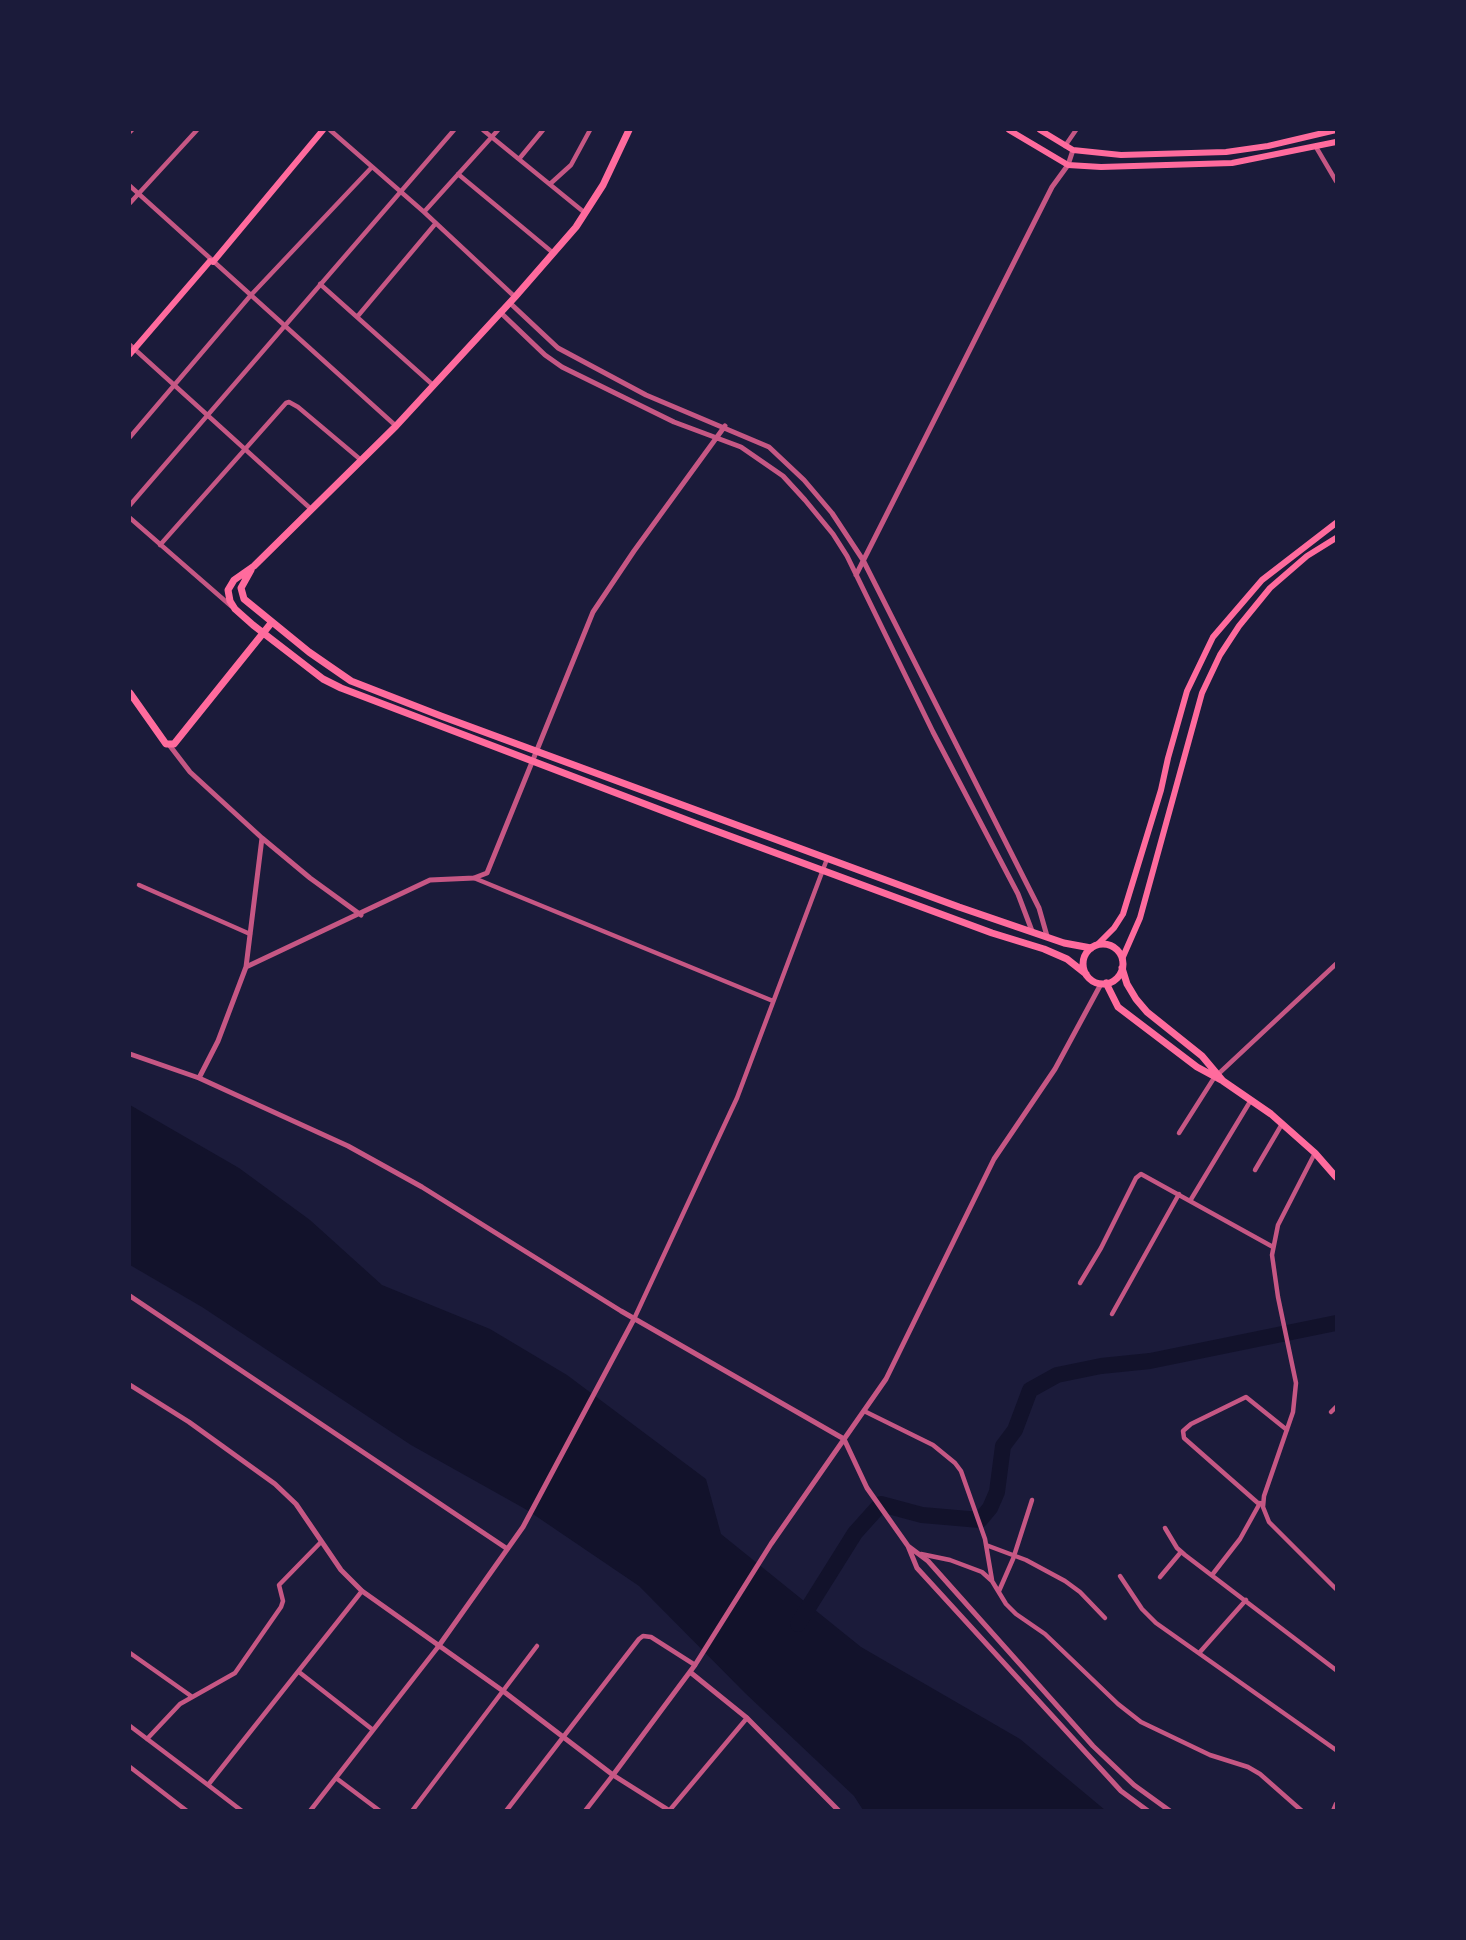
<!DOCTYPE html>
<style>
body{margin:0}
#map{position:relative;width:1466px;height:1940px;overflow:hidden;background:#1b1b3a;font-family:"Alegreya Sans",sans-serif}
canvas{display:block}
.frame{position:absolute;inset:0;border:131px solid #1b1b3a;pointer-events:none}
</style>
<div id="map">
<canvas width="1466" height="1940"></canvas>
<div class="frame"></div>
</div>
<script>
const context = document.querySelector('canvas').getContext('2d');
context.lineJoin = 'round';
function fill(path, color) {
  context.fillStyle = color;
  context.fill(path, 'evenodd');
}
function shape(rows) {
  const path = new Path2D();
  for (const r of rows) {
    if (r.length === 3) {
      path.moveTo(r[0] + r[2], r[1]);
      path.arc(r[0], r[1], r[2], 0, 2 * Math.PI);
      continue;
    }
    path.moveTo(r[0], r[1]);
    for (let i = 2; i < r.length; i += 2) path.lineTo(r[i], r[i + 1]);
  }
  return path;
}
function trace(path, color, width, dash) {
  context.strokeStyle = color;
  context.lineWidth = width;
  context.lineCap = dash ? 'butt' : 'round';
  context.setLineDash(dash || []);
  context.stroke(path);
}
fill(shape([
 [130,1105,239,1168,310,1220,382,1285,490,1329,567,1375,706,1479,721,1534,861,1647,1020,1739,1105,1810,863,1810,854,1796,745,1693,639,1586,527,1510,411,1445,202,1307,130,1265]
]), '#12122b');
trace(shape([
 [798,1624,855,1533,881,1504,922,1515,980,1520,990,1508,997,1492,1003,1446,1015,1430,1030,1390,1057,1375,1101,1366,1150,1361,1336,1323]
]), '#12122b', 16);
trace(shape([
 [330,130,424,212,515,297],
 [483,130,585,213],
 [130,132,132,130],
 [1065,146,1076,130],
 [1316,147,1336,181],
 [519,159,543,130],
 [458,174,552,252],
 [550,184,571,165,590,130],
 [130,186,396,426],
 [130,203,197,130],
 [424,212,498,130],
 [320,284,433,385],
 [357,317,436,223],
 [130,345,311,509],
 [130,437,251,295,372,167],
 [130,505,454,130],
 [130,518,231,606],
 [160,545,286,403,289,402,298,407,361,460],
 [474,878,773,1001],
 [139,885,250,934],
 [1179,1133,1214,1078,1336,964],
 [1315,1153,1278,1225,1272,1255,1278,1297,1296,1383,1293,1412,1264,1496,1263,1507,1269,1522,1336,1589],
 [1255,1170,1282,1124],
 [1190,1201,1251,1100],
 [1080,1283,1101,1248,1136,1178,1141,1174,1273,1247],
 [1112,1314,1179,1194],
 [634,1319,737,1098,827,859],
 [864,1411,933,1445,955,1463,961,1471,985,1539,992,1580],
 [1331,1412,1336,1407],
 [1259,1504,1184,1438,1183,1431,1191,1424,1246,1397,1287,1430],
 [1165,1528,1177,1548,1185,1555,1336,1670],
 [986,1545,1026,1560,1065,1581,1080,1592,1105,1618],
 [921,1554,950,1560,982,1572,992,1581,1006,1604,1016,1614,1045,1634,1118,1704,1141,1722,1210,1755,1248,1767,1260,1774,1302,1811],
 [1212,1575,1240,1539,1260,1503],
 [1120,1576,1142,1609,1156,1623,1336,1750],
 [1160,1577,1181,1552],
 [999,1591,1013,1559,1032,1500],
 [1200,1652,1246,1600],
 [130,1653,191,1696],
 [299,1672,373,1730],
 [130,1726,208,1785,362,1591],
 [147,1739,180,1704,235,1673,281,1607,283,1601,279,1585,321,1542],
 [130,1767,187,1811],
 [336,1778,380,1811],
 [208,1785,242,1811],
 [310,1811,438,1647],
 [412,1811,537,1646],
 [506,1811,639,1639,643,1636,651,1637,695,1665],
 [585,1811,613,1775],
 [669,1811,747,1718],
 [1333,1811,1336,1804]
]), '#c65784', 4.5);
trace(shape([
 [510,303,558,348,646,395,769,447,804,480,832,513,863,560,1039,908,1047,936],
 [500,312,545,355,562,367,674,422,741,447,783,476,805,500,833,534,847,556,933,732,1018,894,1032,931],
 [856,575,1052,187,1068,165,1073,150],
 [170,746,190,772,262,838,246,967],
 [262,838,310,878,361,915],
 [130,1054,199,1078,348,1146,422,1187,621,1311,844,1439,867,1488,908,1546,917,1568,1121,1791,1148,1811],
 [199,1078,218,1041,246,967,430,880,474,878,487,873,593,612,634,551,725,426],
 [130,1296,506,1548],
 [130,1385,189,1422,275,1484,296,1504,341,1570,362,1591,503,1691,613,1775,670,1811],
 [908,1546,928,1561,1093,1746,1134,1785,1170,1811],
 [438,1647,523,1527,634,1319],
 [690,1672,747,1718,839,1811],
 [613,1775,695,1665,771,1544,886,1379,994,1159,1055,1069,1101,984]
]), '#c65784', 5);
trace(shape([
 [1009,130,1068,165,1101,167,1232,163,1336,142],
 [1040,130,1073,150,1121,155,1226,152,1268,146,1336,130],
 [130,354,210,261,213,262,323,130],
 [1098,944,1114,928,1123,914,1161,790,1168,758,1187,691,1213,637,1262,580,1336,523],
 [1122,959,1140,918,1202,693,1220,655,1239,626,1270,588,1307,556,1336,538]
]), '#ff6b9d', 6);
trace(shape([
 [629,130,603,185,576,227,515,297,396,426,254,566,234,580,228,590,230,601,235,609,253,625,323,679,341,688,700,825,992,933,1044,949,1067,959,1086,974],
 [251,570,241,588,244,599,309,652,351,681,441,716,959,907,1064,943,1091,948],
 [130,693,166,744,174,744,272,622],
 [1103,964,20],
 [1122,968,1127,984,1136,999,1147,1012,1202,1056,1223,1081],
 [1106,983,1118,1007,1197,1067,1223,1081,1271,1114,1315,1153,1336,1177]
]), '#ff6b9d', 7);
</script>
